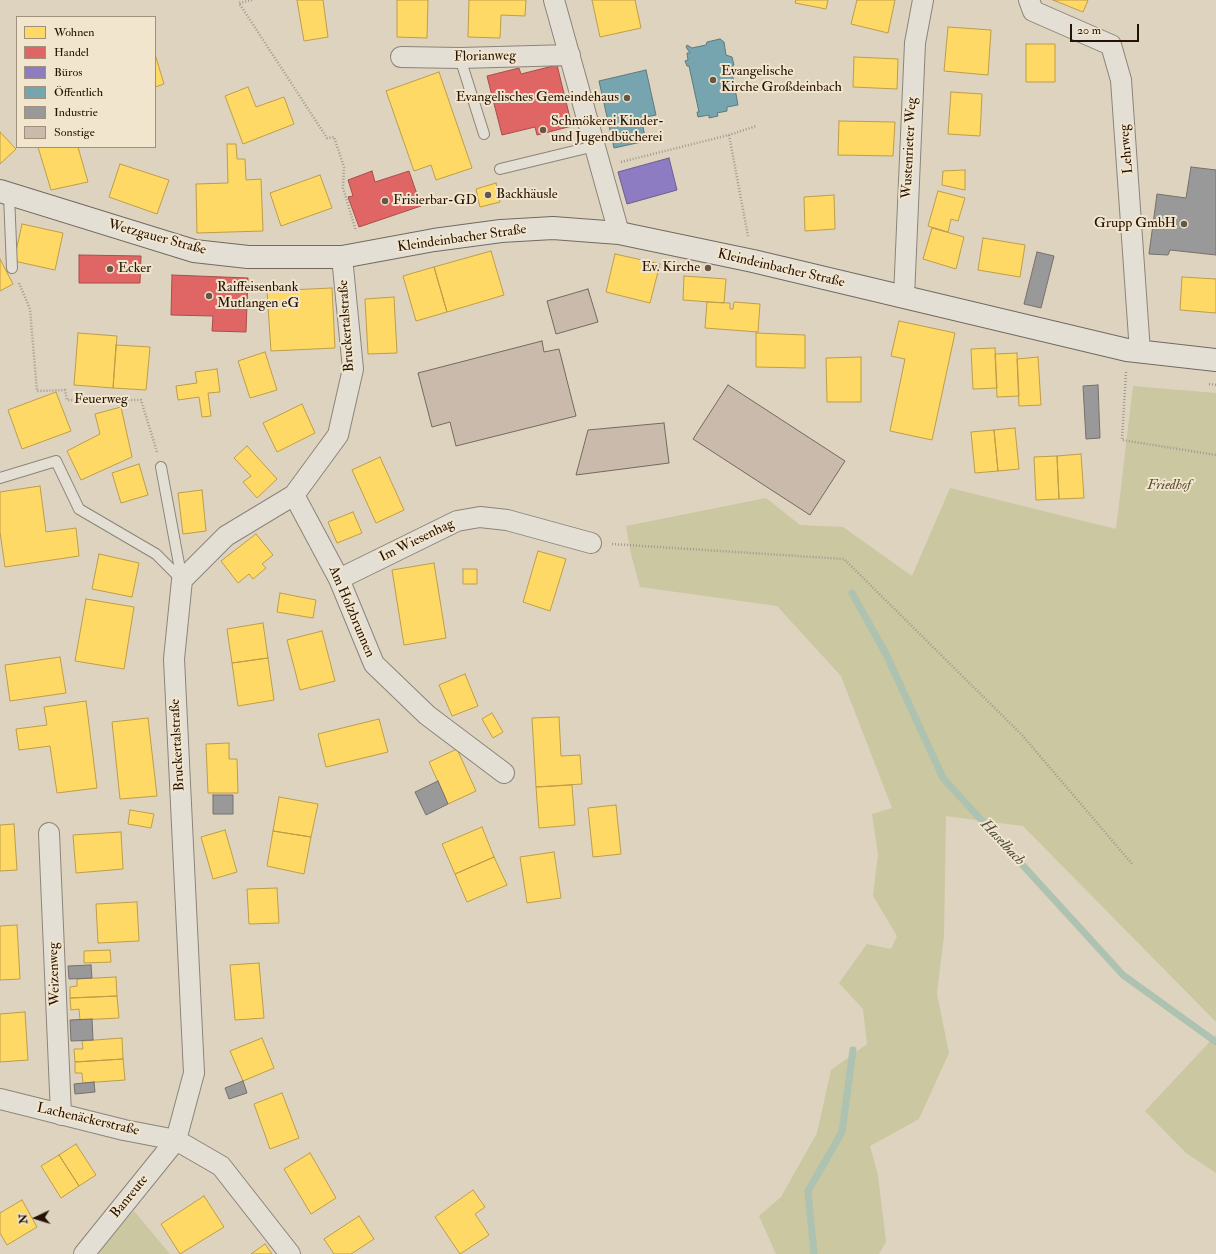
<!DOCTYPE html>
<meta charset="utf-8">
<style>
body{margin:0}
#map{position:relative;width:1216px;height:1254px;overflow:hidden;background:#ddd3bf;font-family:"IM FELL Double Pica",serif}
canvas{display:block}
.legend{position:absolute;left:16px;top:16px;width:140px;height:132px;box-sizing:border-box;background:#f1e5cd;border:1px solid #a0917d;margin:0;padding:5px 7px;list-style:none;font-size:12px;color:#261204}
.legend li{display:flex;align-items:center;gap:8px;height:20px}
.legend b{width:20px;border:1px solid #a0917d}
.north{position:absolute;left:16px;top:1198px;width:40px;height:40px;-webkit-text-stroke:3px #f1e5cd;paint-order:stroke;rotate:266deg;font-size:11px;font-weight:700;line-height:16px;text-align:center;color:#261204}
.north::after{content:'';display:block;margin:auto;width:14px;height:18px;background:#261204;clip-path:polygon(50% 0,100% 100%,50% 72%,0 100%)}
.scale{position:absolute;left:1070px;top:24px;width:69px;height:18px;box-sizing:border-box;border:2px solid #261204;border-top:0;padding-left:5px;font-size:12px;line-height:14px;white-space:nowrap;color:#261204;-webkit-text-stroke:3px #f1e5cd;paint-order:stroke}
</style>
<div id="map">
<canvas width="1216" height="1254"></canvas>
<ul class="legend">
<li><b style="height:11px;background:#ffd966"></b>Wohnen</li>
<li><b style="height:11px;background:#e06666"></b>Handel</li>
<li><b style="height:11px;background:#8e7cc3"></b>Büros</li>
<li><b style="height:11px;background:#76a5af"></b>Öffentlich</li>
<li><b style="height:11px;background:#999"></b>Industrie</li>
<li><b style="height:11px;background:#c9baac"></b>Sonstige</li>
</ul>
<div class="north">N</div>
<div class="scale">20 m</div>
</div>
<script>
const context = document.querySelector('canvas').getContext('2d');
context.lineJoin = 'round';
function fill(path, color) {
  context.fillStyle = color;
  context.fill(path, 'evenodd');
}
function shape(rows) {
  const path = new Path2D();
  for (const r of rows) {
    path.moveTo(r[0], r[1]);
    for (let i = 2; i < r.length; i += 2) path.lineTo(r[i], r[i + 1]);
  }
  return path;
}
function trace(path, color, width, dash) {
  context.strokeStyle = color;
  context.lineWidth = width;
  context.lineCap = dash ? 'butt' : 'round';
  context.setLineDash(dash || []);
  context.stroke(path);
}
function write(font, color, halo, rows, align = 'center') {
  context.font = font + ' "IM FELL Double Pica",serif';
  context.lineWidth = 4;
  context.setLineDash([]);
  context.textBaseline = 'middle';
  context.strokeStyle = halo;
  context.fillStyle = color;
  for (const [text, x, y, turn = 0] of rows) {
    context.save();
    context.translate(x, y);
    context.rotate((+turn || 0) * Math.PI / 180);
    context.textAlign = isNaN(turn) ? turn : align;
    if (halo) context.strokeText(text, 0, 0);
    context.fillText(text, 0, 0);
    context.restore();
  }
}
fill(shape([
 [1133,386,1216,393,1216,1022,1023,826,946,816,944,935,937,994,949,1053,919,1119,870,1146,878,1175,886,1242,879,1254,776,1254,759,1216,781,1197,817,1133,831,1070,867,1044,863,1009,839,983,867,944,891,949,897,936,873,896,878,854,872,814,892,808,841,676,777,606,640,587,631,554,626,526,766,498,800,525,843,527,912,576,950,488,1116,529],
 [1216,1035,1216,1173,1186,1153,1145,1111],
 [134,1211,170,1254,91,1254]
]), '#cac7a1');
const homes = shape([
 [297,0,323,0,328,37,304,41,297,0],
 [397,0,428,0,427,38,397,37,397,0],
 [469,0,526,0,525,16,501,15,500,38,468,37,469,0],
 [592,0,635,0,641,28,600,37,592,0],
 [796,0,828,0,826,9,795,3,796,0],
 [857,0,895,0,888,33,851,24,857,0],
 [1053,0,1088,0,1083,12,1053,0],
 [948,27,991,30,988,75,944,71,948,27],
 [1026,44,1055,44,1055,82,1026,82,1026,44],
 [155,54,164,84,155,87,155,54],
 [854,57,898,59,897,89,853,87,854,57],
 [439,72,472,168,436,180,431,165,414,171,386,91,439,72],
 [248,87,256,107,284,97,294,124,243,144,225,96,248,87],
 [951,92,982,94,980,136,948,134,951,92],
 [839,121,895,122,893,156,838,155,839,121],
 [0,132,16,149,0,164,0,132],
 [227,144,236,144,237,159,245,159,246,180,261,179,263,231,197,233,196,184,228,183,227,144],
 [38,147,78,147,88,182,51,190,38,147],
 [120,164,169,180,157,214,109,197,120,164],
 [965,170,965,190,942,185,943,171,965,170],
 [320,175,332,208,281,226,270,193,320,175],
 [496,183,500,202,480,207,476,189,496,183],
 [938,191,965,198,958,221,951,219,948,232,928,226,938,191],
 [834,195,835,229,805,231,804,197,834,195],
 [22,224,63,233,55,270,14,261,22,224],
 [932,228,964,237,956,269,923,259,932,228],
 [983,238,1025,245,1020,277,978,270,983,238],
 [491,251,504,295,447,312,434,267,491,251],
 [615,254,660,264,650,303,606,292,615,254],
 [0,259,13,284,0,291,0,259],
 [434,267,447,312,416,321,403,276,434,267],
 [684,276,726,279,724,303,683,300,684,276],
 [1182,277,1216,279,1216,313,1180,310,1182,277],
 [332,288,335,348,271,351,267,291,332,288],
 [394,297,397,353,368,354,365,299,394,297],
 [707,302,730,303,730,309,733,309,734,302,760,304,758,332,705,328,707,302],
 [899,321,955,333,932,440,890,431,905,359,891,356,899,321],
 [78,333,117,336,113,388,74,385,78,333],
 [756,333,805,335,805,368,756,367,756,333],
 [116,345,150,347,146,390,113,388,116,345],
 [995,348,997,388,973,389,971,349,995,348],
 [265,352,277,390,250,398,238,361,265,352],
 [1017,353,1019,396,997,397,995,354,1017,353],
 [861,357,861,402,827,402,826,358,861,357],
 [1038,357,1041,405,1019,406,1017,359,1038,357],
 [217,369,220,392,208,393,211,416,202,417,199,397,178,400,176,386,197,383,195,372,217,369],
 [56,392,71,431,22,449,8,410,56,392],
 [302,404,315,433,277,452,263,423,302,404],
 [121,407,132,457,81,480,67,451,100,434,95,414,121,407],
 [1015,428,1019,469,998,471,994,430,1015,428],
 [994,430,998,471,975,473,971,432,994,430],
 [247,446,277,479,257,498,243,482,251,476,234,458,247,446],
 [1081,454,1084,498,1059,499,1057,456,1081,454],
 [1057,456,1059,499,1036,500,1034,457,1057,456],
 [380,457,404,510,376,523,352,470,380,457],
 [139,464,148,495,121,503,112,473,139,464],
 [40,486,46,532,76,528,79,556,5,567,0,532,0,492,40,486],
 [202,490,206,531,183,534,178,493,202,490],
 [353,512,362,533,337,543,328,522,353,512],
 [256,534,273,555,262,564,266,568,253,579,249,574,238,583,221,561,256,534],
 [538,551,566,559,550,611,523,602,538,551],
 [99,554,139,563,132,597,92,589,99,554],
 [434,563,446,638,404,645,392,570,434,563],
 [463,569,477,569,477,584,463,584,463,569],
 [280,593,316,600,313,618,277,612,280,593],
 [86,599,134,607,124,669,75,661,86,599],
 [263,623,268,658,232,663,227,629,263,623],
 [322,631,335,681,300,690,287,640,322,631],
 [60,657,66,693,10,701,5,665,60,657],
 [268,658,274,700,238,706,232,663,268,658],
 [465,674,478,706,452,716,439,685,465,674],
 [86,701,97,788,57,793,50,746,19,750,16,729,47,725,44,707,86,701],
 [492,713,503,732,493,738,482,719,492,713],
 [559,717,561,756,580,755,582,784,536,787,532,718,559,717],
 [148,718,157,796,120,799,112,722,148,718],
 [379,719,388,752,326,767,318,734,379,719],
 [229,743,229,759,237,759,238,793,208,793,206,744,229,743],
 [457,749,476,791,448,804,429,762,457,749],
 [572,785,575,825,539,828,536,787,572,785],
 [279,797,318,804,311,837,273,831,279,797],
 [616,805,621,854,593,857,588,808,616,805],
 [130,810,154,814,151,828,128,824,130,810],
 [14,824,17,870,0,871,0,825,14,824],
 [482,827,494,857,455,874,442,844,482,827],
 [225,830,237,872,213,879,201,837,225,830],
 [273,831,311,837,304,874,267,866,273,831],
 [121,832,123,869,76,873,73,835,121,832],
 [554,852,561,898,527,903,520,857,554,852],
 [494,857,507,885,467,902,455,874,494,857],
 [277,888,279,923,249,924,247,889,277,888],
 [137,902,139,941,98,943,96,904,137,902],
 [17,925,20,979,0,980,0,926,17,925],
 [110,950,111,962,84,963,84,951,110,950],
 [259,963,264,1018,235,1020,230,965,259,963],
 [116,977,117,996,70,998,70,987,77,986,77,979,116,977],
 [117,996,119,1018,80,1020,79,1009,71,1010,70,998,117,996],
 [25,1012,28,1060,0,1062,0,1014,25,1012],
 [122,1038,123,1059,75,1062,74,1049,83,1049,82,1041,122,1038],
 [262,1038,274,1068,243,1081,230,1051,262,1038],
 [123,1059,125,1080,83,1083,82,1073,75,1073,75,1062,123,1059],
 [282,1093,299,1138,270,1149,254,1104,282,1093],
 [76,1144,96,1175,79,1186,59,1155,76,1144],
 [310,1153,336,1198,311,1214,284,1169,310,1153],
 [59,1155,79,1186,61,1198,41,1166,59,1155],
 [473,1190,485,1207,475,1214,489,1235,460,1254,435,1217,473,1190],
 [204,1196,224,1227,180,1254,161,1224,204,1196],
 [22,1200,37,1227,7,1245,0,1233,0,1213,22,1200],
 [359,1216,374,1239,351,1254,334,1254,324,1239,359,1216],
 [265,1244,272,1254,251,1254,265,1244]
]);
fill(homes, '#ffd966');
trace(homes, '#be9d49', 1);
const shops = shape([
 [557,65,572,126,537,135,535,127,502,135,487,76,519,68,521,74,557,65],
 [372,171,375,182,409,171,421,206,359,227,348,197,353,196,348,180,372,171],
 [79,255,141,256,140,283,79,283,79,255],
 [172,275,248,278,246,332,212,331,213,316,171,315,172,275]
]);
fill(shops, '#e06666');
trace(shops, '#a84d49', 1);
const offices = shape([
 [669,158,677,190,627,204,618,172,669,158]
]);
fill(offices, '#8e7cc3');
trace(offices, '#6f5c8a', 1);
const public = shape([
 [720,39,724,42,726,55,732,57,734,65,731,67,738,105,727,107,727,111,717,113,718,116,709,118,709,115,698,117,697,112,699,112,689,66,687,66,685,61,688,60,687,53,690,53,686,47,687,45,692,48,706,45,707,42,720,39],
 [646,70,656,115,641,118,646,141,614,148,599,81,646,70]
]);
fill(public, '#76a5af');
trace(public, '#5e797c', 1);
const industry = shape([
 [1191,167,1216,170,1216,255,1170,250,1168,255,1149,254,1157,194,1186,198,1191,167],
 [1037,252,1054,256,1041,308,1024,304,1037,252],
 [1098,385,1100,438,1086,439,1083,386,1098,385],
 [438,781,448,804,426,815,415,792,438,781],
 [213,795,233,795,233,814,213,814,213,795],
 [91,965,92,978,69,979,68,966,91,965],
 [92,1019,93,1040,71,1041,70,1020,92,1019],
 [243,1081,247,1093,229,1099,225,1088,243,1081],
 [94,1082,95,1092,75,1094,74,1084,94,1082]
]);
fill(industry, '#999');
trace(industry, '#76706c', 1);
trace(shape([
 [852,593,886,654,943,778,1123,975,1216,1042],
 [814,1254,808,1191,842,1132,853,1050]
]), '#adc2b1', 7);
const building = shape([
 [588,289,598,322,556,334,547,301,588,289],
 [542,341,544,352,559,349,576,416,456,446,450,422,432,427,418,373,542,341],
 [728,385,845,461,810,515,693,439,728,385],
 [664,423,669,463,576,475,588,430,664,423]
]);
fill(building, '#c9baac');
trace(building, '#726a5e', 1);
const lane = shape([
 [460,58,484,134],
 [500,169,595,146],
 [9,195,12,268],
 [161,467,182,580],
 [0,478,56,461,79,509,156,554,182,580]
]);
const street = shape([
 [554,0,619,233],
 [1029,0,1033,11,1111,45,1121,80,1140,352],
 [401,57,460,58,570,55],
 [904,297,915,43,923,0],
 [294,495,339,579,374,664,427,715,504,773],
 [339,579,457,521,480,517,507,520,591,543],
 [49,833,61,1115],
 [0,1099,124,1130,176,1140,221,1166,290,1254],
 [84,1254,176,1140,194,1073,174,659,182,580,226,536,294,495,338,435,353,369,342,257]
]);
const secondary = shape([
 [0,191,194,251,248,257,342,257,434,240,501,231,553,228,619,233,753,261,1127,350,1216,360]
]);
trace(lane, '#8c8478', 12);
trace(street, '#8c8478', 22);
trace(secondary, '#726a5e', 24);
trace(shape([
 [252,0,239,3,327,138,334,137,344,167,343,188,356,231],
 [729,135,748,236],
 [621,162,729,135,756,126],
 [19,283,30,309,37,391,65,390,67,400,141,400,157,452],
 [1126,372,1122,440,1216,455],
 [1209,384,1216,385],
 [612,544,844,559,1022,735,1133,865]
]), '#a09990', 2.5, [1, 2]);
trace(lane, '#e4dfd5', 10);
trace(street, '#e4dfd5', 20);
trace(secondary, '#e4dfd5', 22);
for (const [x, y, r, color] of [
 [713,80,4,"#665645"],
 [627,98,4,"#665645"],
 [543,130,4,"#665645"],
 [488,195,4,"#665645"],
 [385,201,4,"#665645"],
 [1184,224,4,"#665645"],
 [708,268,4,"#665645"],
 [110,269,4,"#665645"],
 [209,296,4,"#665645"]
]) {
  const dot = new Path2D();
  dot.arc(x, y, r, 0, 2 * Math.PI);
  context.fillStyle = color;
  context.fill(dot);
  trace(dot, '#f1e5cd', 1.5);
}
write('14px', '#261204', '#f1e5cd', [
 ["Florianweg",485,57,-1],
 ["Wustenrieter Weg",910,148,-87],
 ["Lehrweg",1127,149,-95],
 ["Wetzgauer Straße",157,238,15],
 ["Kleindeinbacher Straße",462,239,-8],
 ["Kleindeinbacher Straße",781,269,13],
 ["Bruckertalstraße",347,326,-94],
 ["Feuerweg",101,400],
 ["Im Wiesenhag",417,541,-26],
 ["Am Holzbrunnen",351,612,67],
 ["Bruckertalstraße",178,745,-93],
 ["Weizenweg",55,974,-92],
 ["Lachenäckerstraße",88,1120,13],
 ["Banreute",130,1197,-51]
]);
write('14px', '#261204', '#f1e5cd', [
 ["Evangelische",721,72],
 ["Kirche Großdeinbach",721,88],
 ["Evangelisches Gemeindehaus",619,98,"right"],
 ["Schmökerei Kinder-",551,122],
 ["und Jugendbücherei",551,138],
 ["Backhäusle",496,195],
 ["Frisierbar-GD",393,201],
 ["Grupp GmbH",1176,224,"right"],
 ["Ev. Kirche",700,268,"right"],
 ["Ecker",118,269],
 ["Raiffeisenbank",217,288],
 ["Mutlangen eG",217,304]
], 'left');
write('italic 14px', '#5a4e33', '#f1e5cd', [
 ["Friedhof",1169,486]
]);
write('italic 15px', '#4e4d3e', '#f1e5cd', [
 ["Haselbach",1002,843,47]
]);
</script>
